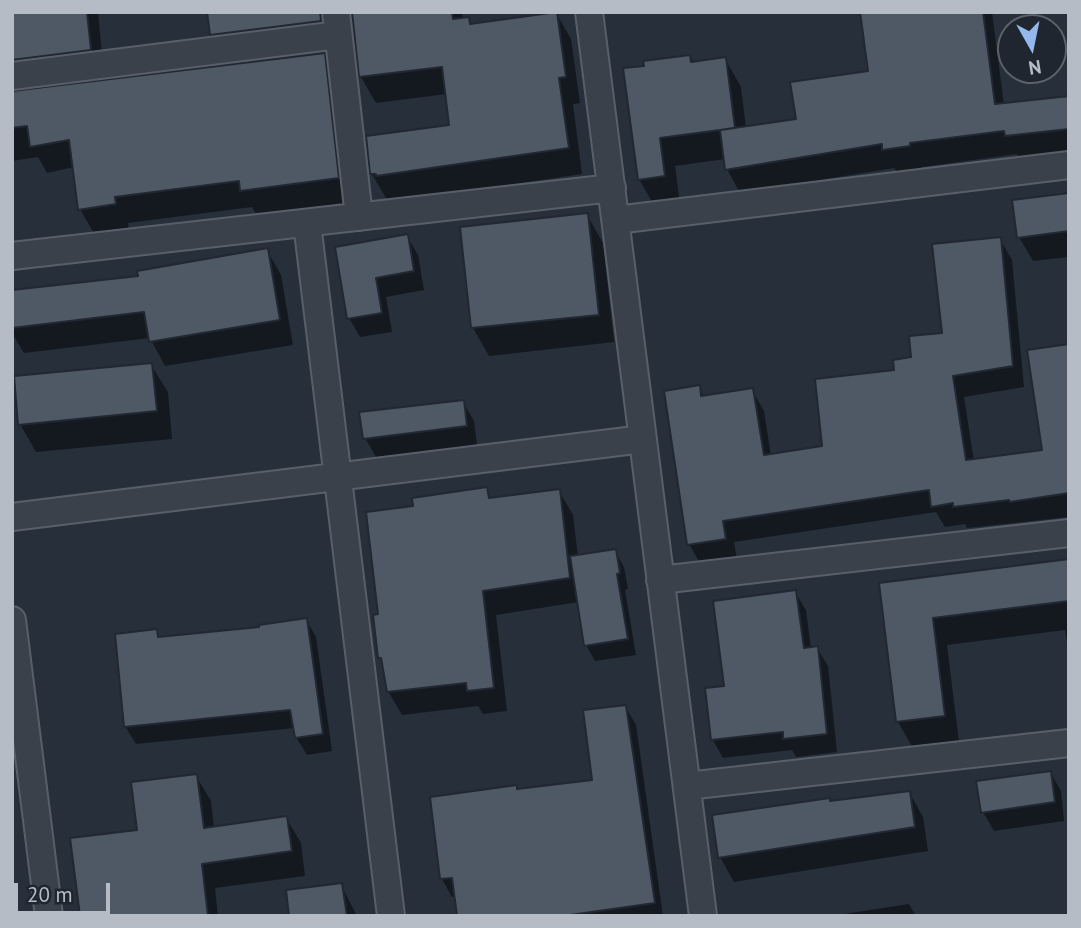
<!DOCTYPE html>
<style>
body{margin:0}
#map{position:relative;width:1081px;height:928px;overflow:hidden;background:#262f3a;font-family:"PT Sans",sans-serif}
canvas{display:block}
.frame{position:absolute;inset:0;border:14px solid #b5bcc6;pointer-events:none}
.north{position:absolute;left:997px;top:14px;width:70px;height:70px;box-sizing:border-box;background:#1f262f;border:2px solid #5b626b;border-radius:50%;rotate:171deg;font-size:19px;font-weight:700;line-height:28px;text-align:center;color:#b5bcc6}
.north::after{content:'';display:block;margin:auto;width:24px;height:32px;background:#94b7ec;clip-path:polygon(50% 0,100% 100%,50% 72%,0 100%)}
.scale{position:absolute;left:14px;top:883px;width:96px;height:32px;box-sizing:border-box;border:4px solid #b5bcc6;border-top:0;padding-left:9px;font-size:21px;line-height:24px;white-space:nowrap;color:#b5bcc6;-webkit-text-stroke:5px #1f262f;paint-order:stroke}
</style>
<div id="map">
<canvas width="1081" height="928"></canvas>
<div class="frame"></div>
<div class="north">N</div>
<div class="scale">20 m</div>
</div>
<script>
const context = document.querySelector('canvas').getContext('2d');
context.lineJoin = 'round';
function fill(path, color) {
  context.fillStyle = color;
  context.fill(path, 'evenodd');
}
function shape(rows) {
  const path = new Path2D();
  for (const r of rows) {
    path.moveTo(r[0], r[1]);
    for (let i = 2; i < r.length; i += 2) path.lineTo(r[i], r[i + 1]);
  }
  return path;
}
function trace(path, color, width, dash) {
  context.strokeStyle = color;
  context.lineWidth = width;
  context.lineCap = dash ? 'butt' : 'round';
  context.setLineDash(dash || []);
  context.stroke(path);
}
fill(shape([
 [12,12,98,12,104,76,18,89,14,93,324,54,339,80,353,204,257,216,252,207,128,223,129,230,95,235,80,209,74,167,47,173,38,157,12,161],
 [209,12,462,12,463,20,468,19,472,25,556,13,571,39,580,103,573,104,582,174,393,202,391,199,387,200,372,174,451,127,447,94,376,103,361,77,355,23,351,22,226,61,211,35],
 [862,12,992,12,1004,105,1069,98,1069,154,1020,159,1017,154,922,167,922,170,898,173,894,168,740,193,727,169,725,159,675,166,680,204,655,207,639,179,690,56,694,63,725,59,741,87,746,128,798,121,869,72],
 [1069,195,1069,257,1033,261,1019,237],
 [587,215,603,243,614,342,489,356,473,328,462,228],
 [407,236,418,255,424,290,386,297,392,332,360,337,349,318,337,248],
 [1000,239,1012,260,1024,387,964,397,974,461,1044,451,1069,346,1069,517,967,528,965,524,945,527,936,512,734,542,737,560,701,565,689,544,699,387,705,398,752,390,764,411,771,456,824,448,896,372,944,334],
 [267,250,281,275,293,345,165,366,150,338,24,353,12,333,12,292,140,277],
 [151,365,168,392,172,439,36,452,20,424],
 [463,402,474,421,477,445,376,457,365,438],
 [486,489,492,499,559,491,573,515,578,557,615,551,624,567,628,589,625,590,636,655,595,661,586,645,579,602,496,615,507,711,483,714,478,706,402,715,388,691,384,665,380,657,380,616,415,507],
 [1069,560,1069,655,1065,630,947,645,959,742,913,748,898,722,881,585],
 [795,592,806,610,811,649,817,648,828,666,837,752,796,757,792,750,723,758,713,740,726,688],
 [306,619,316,637,332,751,307,755,296,737,295,728,136,744,125,726,156,631,160,639,261,628],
 [625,706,636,725,663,916,459,916,456,896,452,897,442,879,516,787,518,790,594,782],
 [1050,772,1061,791,1064,821,994,831,983,812],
 [196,776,211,801,214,828,286,818,301,843,305,876,215,888,218,916,82,916,139,832],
 [909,792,923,817,928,851,734,882,720,857,830,803],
 [341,885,357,916,291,916],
 [909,904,916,916,845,916,844,914]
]), '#0007');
const building = shape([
 [12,12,87,12,91,50,12,60,12,12],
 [207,12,320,12,321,21,210,35,207,12],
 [352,12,452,12,453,19,469,17,470,24,557,12,566,77,559,78,569,148,376,176,376,174,370,174,366,136,449,125,442,67,359,77,352,12],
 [860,12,983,12,995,104,1069,96,1069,129,1005,136,1004,131,910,143,910,146,882,150,882,144,725,170,720,130,796,119,790,82,868,71,860,12],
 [325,53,339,178,240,191,239,181,115,197,116,204,78,210,69,140,30,147,27,126,12,128,12,91,325,53],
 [690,55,691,62,726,57,735,128,660,138,665,176,638,180,623,68,644,66,643,61,690,55],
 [1069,193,1069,231,1017,238,1012,200,1069,193],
 [588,213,599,315,471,328,460,227,588,213],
 [408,234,414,271,376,278,382,313,347,319,335,247,408,234],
 [1001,237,1013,366,953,376,966,460,1042,450,1027,350,1069,344,1069,493,1010,502,1009,500,953,507,953,503,931,507,929,490,723,521,726,539,687,545,664,391,700,385,701,396,753,388,764,455,822,446,815,379,894,370,893,360,911,357,909,336,942,333,932,244,1001,237],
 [268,248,280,320,149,342,144,312,12,328,12,290,138,276,137,271,268,248],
 [152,363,157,411,18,425,14,376,152,363],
 [464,400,467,426,363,439,359,412,464,400],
 [487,487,489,498,560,489,570,578,483,591,494,688,467,691,466,683,387,692,381,658,378,658,373,615,378,614,366,512,413,506,412,498,487,487],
 [616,549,620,573,617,574,628,639,584,646,570,556,616,549],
 [1069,559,1069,601,933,618,945,716,896,722,879,583,1069,559],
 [796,590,804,648,818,646,827,734,783,739,783,732,711,740,705,688,724,686,713,601,796,590],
 [307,618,323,734,295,738,290,710,124,727,115,634,157,629,158,637,259,627,259,625,307,618],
 [626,705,655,903,563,916,457,916,452,878,440,879,430,797,517,785,517,789,592,780,583,710,626,705],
 [1051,771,1055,802,981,813,976,781,1051,771],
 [197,774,204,828,287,816,292,851,202,864,208,916,80,916,70,838,137,830,131,782,197,774],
 [910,791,915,827,718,858,712,815,830,798,830,801,910,791],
 [342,883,347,916,289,916,286,890,342,883]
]);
fill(building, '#4f5965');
trace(building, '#212831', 2);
const minor = shape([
 [336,12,359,217],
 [589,12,703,916],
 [12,76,338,35],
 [616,220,1069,165],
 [307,223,391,916],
 [12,256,612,188],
 [12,517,643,439],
 [660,580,1069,533],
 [12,620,49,916],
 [687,786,1069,743]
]);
trace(minor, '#585f68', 30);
trace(minor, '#3a414b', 26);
</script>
